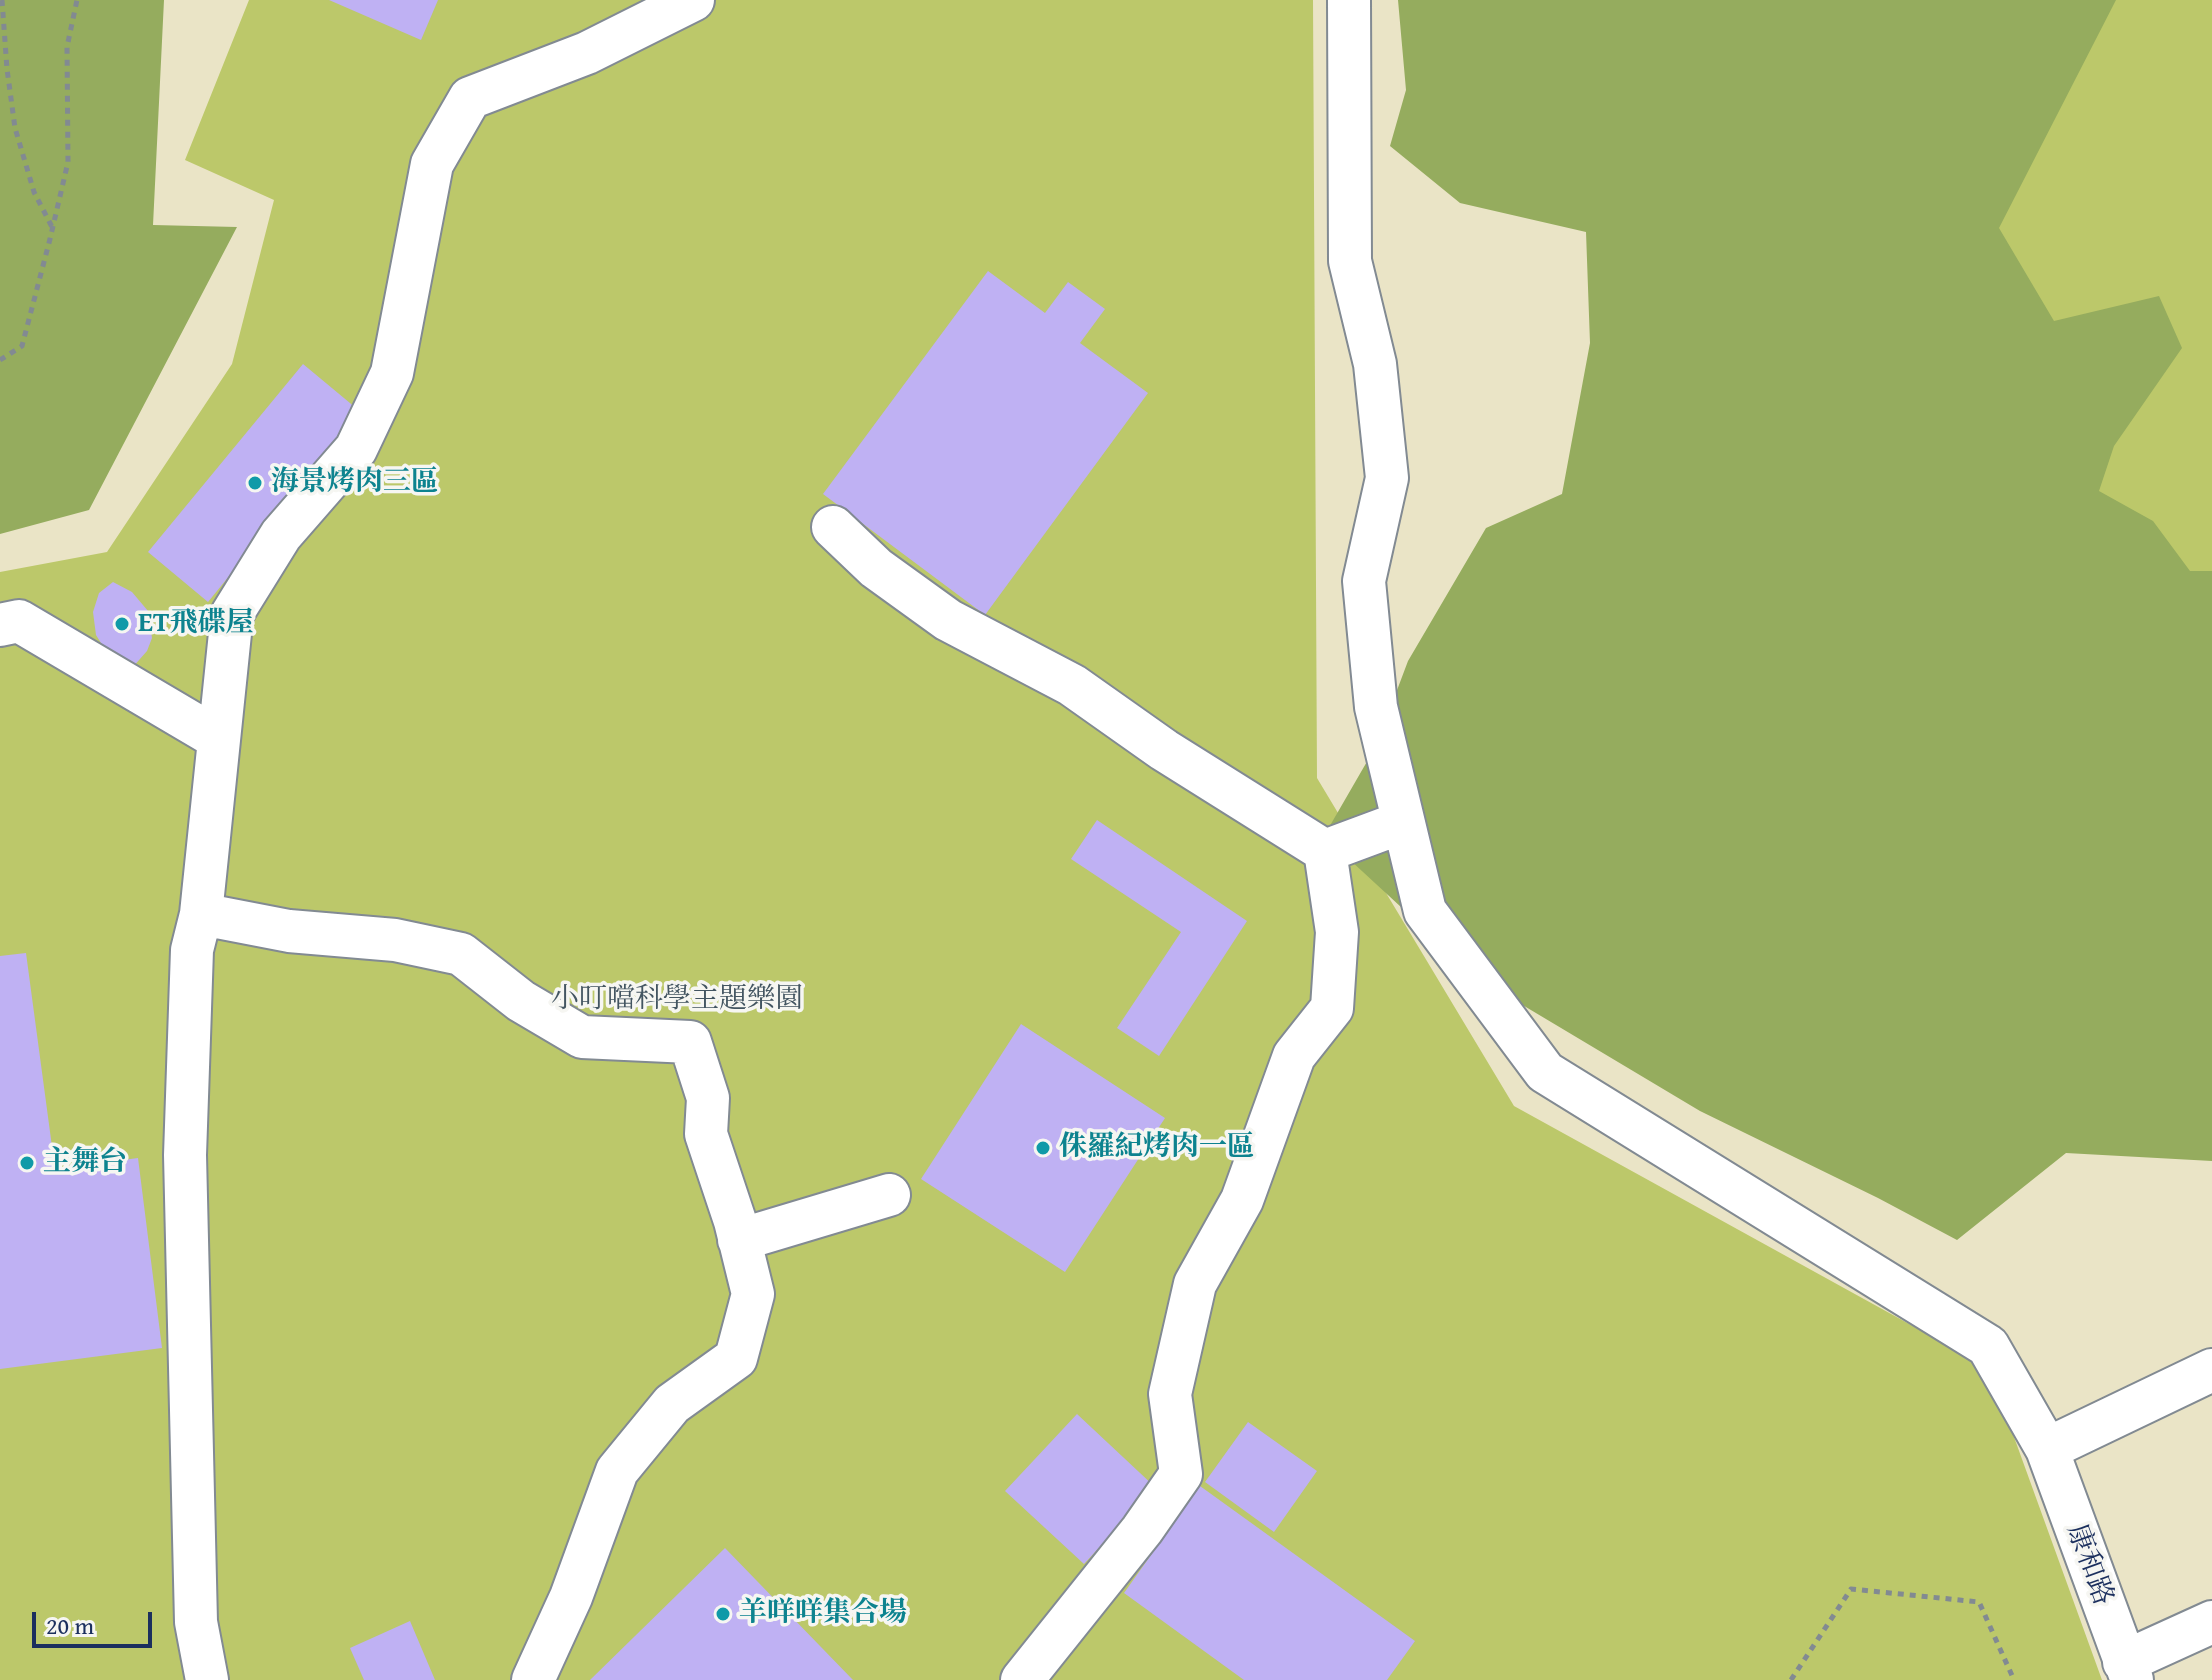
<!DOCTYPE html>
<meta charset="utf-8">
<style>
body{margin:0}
#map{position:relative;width:2212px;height:1680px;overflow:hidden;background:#eae4c6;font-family:"Gentium Book Plus",serif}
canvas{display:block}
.scale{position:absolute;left:32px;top:1612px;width:120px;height:36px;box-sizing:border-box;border:4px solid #1b2f5e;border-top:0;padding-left:10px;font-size:24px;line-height:28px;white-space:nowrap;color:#1b2f5e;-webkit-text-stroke:6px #f6f6f2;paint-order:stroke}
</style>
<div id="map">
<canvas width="2212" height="1680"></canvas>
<div class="scale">20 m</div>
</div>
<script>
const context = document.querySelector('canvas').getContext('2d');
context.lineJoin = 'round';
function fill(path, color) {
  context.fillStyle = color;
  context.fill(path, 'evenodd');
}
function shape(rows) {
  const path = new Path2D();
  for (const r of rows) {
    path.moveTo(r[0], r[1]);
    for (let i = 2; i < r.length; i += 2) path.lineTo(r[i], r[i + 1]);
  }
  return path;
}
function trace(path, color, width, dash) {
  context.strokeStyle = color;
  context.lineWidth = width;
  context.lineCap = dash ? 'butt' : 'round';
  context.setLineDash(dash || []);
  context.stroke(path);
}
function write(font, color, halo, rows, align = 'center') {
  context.font = font + ' "Gentium Book Plus","Noto Serif TC",serif';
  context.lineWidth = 7;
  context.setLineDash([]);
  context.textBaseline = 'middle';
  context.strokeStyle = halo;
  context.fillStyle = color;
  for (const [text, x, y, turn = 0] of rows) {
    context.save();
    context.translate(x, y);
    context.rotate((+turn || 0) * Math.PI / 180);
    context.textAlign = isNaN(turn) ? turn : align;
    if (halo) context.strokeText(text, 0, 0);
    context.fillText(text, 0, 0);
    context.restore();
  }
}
fill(shape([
 [249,0,1313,0,1317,778,1514,1106,1989,1368,2102,1680,0,1680,0,572,107,552,232,364,274,200,185,160],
 [2018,0,2212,0,2212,1156,1960,175]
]), '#bcc86a');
fill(shape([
 [0,0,164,0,153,225,237,227,89,510,0,534],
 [1398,0,2116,0,1999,228,2054,321,2159,296,2182,348,2114,446,2099,491,2153,521,2190,571,2212,571,2212,1161,2066,1153,1957,1240,1878,1198,1700,1111,1479,979,1324,836,1376,746,1408,661,1486,528,1562,494,1590,343,1586,232,1460,203,1390,146,1406,90]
]), '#95ac5e');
fill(shape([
 [329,0,438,0,421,40],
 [988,271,1045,313,1068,282,1105,309,1080,343,1148,393,985,615,823,494],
 [303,364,362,413,208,602,148,552],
 [113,582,132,592,148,611,152,638,147,651,132,668,114,664,96,635,93,612,99,593],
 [1097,820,1247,921,1159,1056,1117,1028,1181,932,1071,859],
 [26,953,55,1169,138,1158,162,1348,0,1369,0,956],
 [1021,1024,1165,1118,1065,1272,921,1179],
 [1077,1414,1155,1487,1084,1564,1005,1491],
 [1248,1422,1317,1471,1274,1532,1205,1482],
 [1200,1486,1415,1641,1387,1680,1244,1680,1124,1593],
 [725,1548,853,1680,590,1680],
 [410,1621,435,1680,364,1680,350,1648]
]), '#bfb1f3');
const minor = shape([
 [1349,0,1350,261,1375,364,1387,478,1364,581,1376,707,1425,911,1545,1072,1988,1346,2047,1449,2132,1680],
 [833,527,876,568,948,620,1072,685,1164,750,1325,851,1403,822],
 [0,625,19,621,219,739],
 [201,914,289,931,395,940,461,954,521,1001,582,1037,690,1042,708,1098,706,1134,735,1221,753,1294,736,1358,672,1404,617,1471,571,1597,533,1680],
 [739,1240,889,1195],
 [2047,1449,2212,1370],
 [2124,1662,2212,1622],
 [207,1680,196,1622,185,1155,192,950,201,914,232,614,281,535,356,449,392,373,432,164,470,98,587,53,693,0],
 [1022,1680,1142,1530,1181,1474,1170,1394,1195,1284,1242,1200,1294,1056,1332,1008,1337,932,1325,851]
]);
trace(minor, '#828a92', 46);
trace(shape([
 [2,0,7,69,15,128,34,192,52,227],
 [0,360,22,346,50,239,68,162,67,47,77,0],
 [1791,1680,1851,1589,1979,1602,2014,1680]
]), '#828a92', 5, [6, 6]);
trace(minor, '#fff', 42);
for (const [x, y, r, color] of [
 [255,483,8,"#0f9aa8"],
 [122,624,8,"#0f9aa8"],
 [1043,1148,8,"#0f9aa8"],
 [27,1163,8,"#0f9aa8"],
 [723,1614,8,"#0f9aa8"]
]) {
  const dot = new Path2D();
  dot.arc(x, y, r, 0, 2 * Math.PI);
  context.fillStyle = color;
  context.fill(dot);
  trace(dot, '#f6f6f2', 3);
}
write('bold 28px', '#0d838f', '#f6f6f2', [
 ["海景烤肉三區",271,483],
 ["ET飛碟屋",138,624],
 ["侏羅紀烤肉一區",1059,1148],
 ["主舞台",43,1163],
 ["羊咩咩集合場",739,1614]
], 'left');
write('28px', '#435561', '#f6f6f2', [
 ["小叮噹科學主題樂園",677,1000]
]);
write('28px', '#1b2f5e', '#f6f6f2', [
 ["康和路",2089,1565,70]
]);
</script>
